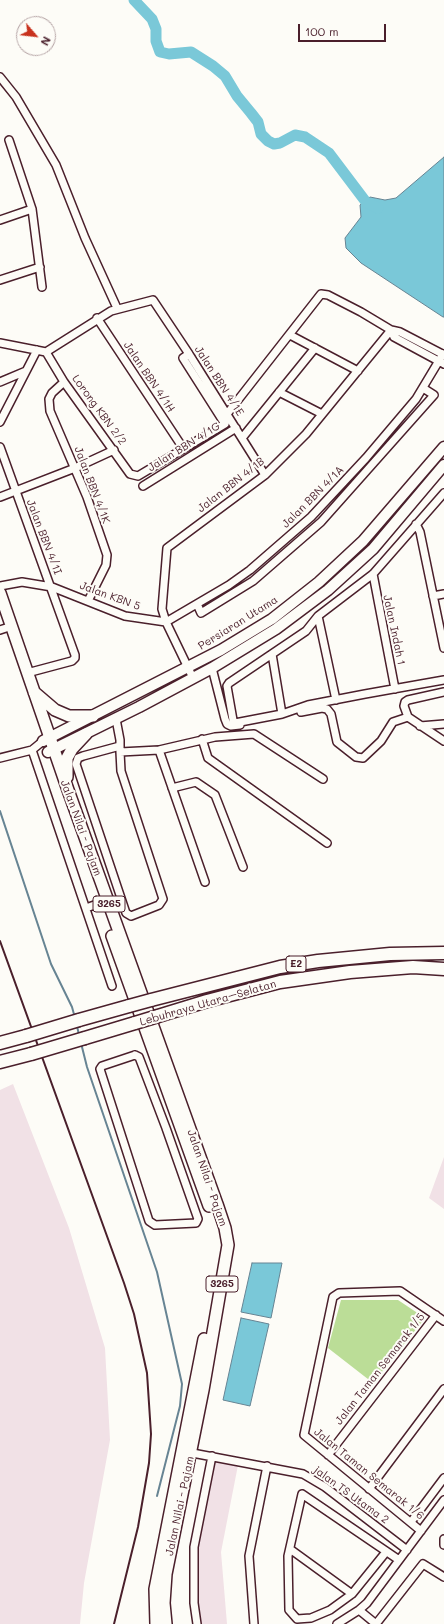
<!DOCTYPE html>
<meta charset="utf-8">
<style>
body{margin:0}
#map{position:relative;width:444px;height:1624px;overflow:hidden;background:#fdfcf7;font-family:Mali,sans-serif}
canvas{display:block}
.north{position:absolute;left:16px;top:16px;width:40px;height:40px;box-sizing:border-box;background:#fdfcf7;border:1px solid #b5a4a5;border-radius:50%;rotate:118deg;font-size:11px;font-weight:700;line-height:16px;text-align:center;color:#4a1f2b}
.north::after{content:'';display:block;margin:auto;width:14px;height:18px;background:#c8321e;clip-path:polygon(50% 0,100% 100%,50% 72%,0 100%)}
.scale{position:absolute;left:298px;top:24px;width:88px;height:18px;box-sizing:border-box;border:2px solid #4a1f2b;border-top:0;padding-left:5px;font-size:12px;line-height:14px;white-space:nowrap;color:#4a1f2b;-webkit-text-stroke:3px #fdfcf7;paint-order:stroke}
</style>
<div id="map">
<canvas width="444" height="1624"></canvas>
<div class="north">N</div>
<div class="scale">100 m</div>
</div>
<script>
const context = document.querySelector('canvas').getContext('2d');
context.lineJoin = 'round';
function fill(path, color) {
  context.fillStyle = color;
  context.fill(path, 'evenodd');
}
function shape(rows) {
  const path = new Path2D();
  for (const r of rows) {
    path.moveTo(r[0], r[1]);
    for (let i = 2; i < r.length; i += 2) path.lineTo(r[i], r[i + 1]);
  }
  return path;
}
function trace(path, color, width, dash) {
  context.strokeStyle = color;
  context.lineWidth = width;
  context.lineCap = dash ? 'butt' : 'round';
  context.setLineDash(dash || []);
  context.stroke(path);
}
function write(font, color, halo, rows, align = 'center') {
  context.font = font + ' Mali,sans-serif';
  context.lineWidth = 4;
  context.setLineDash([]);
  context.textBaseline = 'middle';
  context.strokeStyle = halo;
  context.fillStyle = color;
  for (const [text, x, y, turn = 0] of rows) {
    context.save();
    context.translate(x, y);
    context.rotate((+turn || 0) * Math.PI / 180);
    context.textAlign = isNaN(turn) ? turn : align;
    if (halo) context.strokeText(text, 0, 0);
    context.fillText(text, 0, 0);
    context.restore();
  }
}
fill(shape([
 [13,1084,69,1228,105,1348,110,1440,84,1583,80,1624,0,1624,0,1090],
 [444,1157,444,1209,429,1198],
 [212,1456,239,1460,221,1552,227,1624,200,1624,194,1547]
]), '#f1e1e6');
fill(shape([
 [341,1300,398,1300,425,1318,373,1383,328,1348]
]), '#bbdd97');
const water = shape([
 [444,157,444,317,443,317,361,263,346,248,345,238,361,217,360,205,370,197,385,200,396,198,444,157],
 [252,1263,282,1263,271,1318,241,1312,252,1263],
 [241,1318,269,1324,250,1406,223,1400,241,1318]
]);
fill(water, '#7ac8d8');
trace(water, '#678493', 1);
trace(shape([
 [0,811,51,964,72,1007,75,1018],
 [77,1026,79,1035],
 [81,1043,87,1067,157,1272,182,1384,180,1406,157,1496]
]), '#678493', 2);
trace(shape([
 [134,0,152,19,156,29,156,41,160,52,169,54,191,52,213,66,225,76,237,96,251,113,258,122,261,134,268,141,274,144,280,143,295,135,305,137,329,153,366,202,378,208]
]), '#7ac8d8', 11);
const minor = shape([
 [0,77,16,97,56,165,85,238,117,308],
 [9,140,32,209,42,287],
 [0,220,32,209],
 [0,280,40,267],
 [97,318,183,448],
 [391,330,400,332,444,355],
 [290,335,358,371],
 [0,343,46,352,111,311,153,300,189,354,265,475],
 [46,352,64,382,130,474,138,476,225,424,183,358,189,354],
 [0,382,26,371],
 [64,382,52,393,49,399,50,411,87,497,107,555,106,565,88,601],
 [279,392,322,414],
 [227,414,321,294,328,295,361,312,391,330,394,337,444,364],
 [0,422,37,350],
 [242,438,315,348],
 [0,447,75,655,75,658,72,661,27,673],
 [143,486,236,428],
 [0,497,75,468,114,450],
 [416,524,420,532,444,648],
 [373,574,395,689],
 [0,586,22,582,52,587,125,616,166,622,229,585,250,570,311,517,366,458,416,399,443,354],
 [433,596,444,594],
 [197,604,201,613,253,581,321,522,434,395,423,388],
 [318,616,306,631,229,683,227,686,233,720,235,723,282,714,308,705,365,694,444,680],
 [0,630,6,628],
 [272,654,282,714],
 [212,668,225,719,227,724,231,726,240,725],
 [193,678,166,622,162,609,167,548,265,475,306,434,391,330],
 [336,700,318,616,373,574,444,493],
 [301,712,322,708,327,709,331,714,337,742,356,757,363,758,381,741,393,722,408,717,444,741],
 [408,717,404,706,405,702,408,700,444,692],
 [116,719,120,740,120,752,121,771,163,899,159,905,131,916,126,913,76,764,78,758,83,756,120,746],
 [420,726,444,724],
 [202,739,208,758,327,843],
 [32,750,112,986],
 [159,750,205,882],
 [120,752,159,750,215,737,254,734,323,779],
 [0,758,32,750,43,741],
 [172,788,196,782,215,795,243,867],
 [86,908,100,903],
 [135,1055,139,1057,166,1128,198,1219,196,1223,155,1225,149,1221,100,1069,102,1066,135,1055],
 [187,1452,303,1474,325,1487,407,1550],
 [328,1455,436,1315],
 [369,1489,444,1389],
 [411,1522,444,1478],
 [421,1531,304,1435,333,1297,339,1293,400,1291,444,1321],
 [444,1539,444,1545],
 [290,1549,352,1594],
 [386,1552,352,1594,330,1610,311,1618,297,1619,289,1610,288,1556,302,1494,399,1560],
 [359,1610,376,1624],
 [197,1624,194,1603,194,1547,212,1456],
 [254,1624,249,1556,267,1466],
 [337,1624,359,1610,367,1603,444,1500],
 [376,1624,423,1564,444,1577]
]);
const secondary = shape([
 [43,741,221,650,272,619,319,582,363,541,444,447],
 [48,752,139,707,212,668,276,629,328,590,373,549,444,465]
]);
const primary = shape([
 [0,593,68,790,217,1204,225,1228,228,1245,203,1390,166,1574,164,1603,166,1624],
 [34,692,55,710,69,716,93,716],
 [67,777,67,758,72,749,86,734],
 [112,936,209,1206],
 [156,1624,155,1589,204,1339]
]);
const motorway = shape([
 [151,1000,280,967,318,961,390,954,444,953],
 [158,1016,207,1001,280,982,350,972,413,967,444,969],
 [79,1020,129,1006],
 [85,1038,135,1023],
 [0,1043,26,1036],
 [0,1062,31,1054]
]);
trace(minor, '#4a1f2b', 10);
trace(secondary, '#4a1f2b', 13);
trace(primary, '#4a1f2b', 14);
trace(motorway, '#4a1f2b', 15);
trace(minor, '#fdfcf7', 7);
trace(secondary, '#fdfcf7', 10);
trace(primary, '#fdfcf7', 11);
trace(motorway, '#fdfcf7', 12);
trace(shape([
 [0,941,124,1283,134,1314,147,1373,151,1434,149,1463,138,1527,114,1624]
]), '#4a1f2b', 2);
const motorwayBridge = shape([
 [129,1006,151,1000],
 [135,1023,158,1016],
 [26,1036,79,1020],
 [31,1054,85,1038]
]);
trace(motorwayBridge, '#4a1f2b', 15, []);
trace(motorwayBridge, '#fdfcf7', 12);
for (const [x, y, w] of [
 [109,904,32],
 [296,964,20],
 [222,1284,32]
]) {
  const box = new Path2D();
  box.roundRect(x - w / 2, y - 8, w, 16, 3);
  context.fillStyle = '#fdfcf7';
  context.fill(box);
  trace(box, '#4a1f2b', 1);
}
write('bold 10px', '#4a1f2b', null, [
 ["3265",109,904],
 ["E2",296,964],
 ["3265",222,1284]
]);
write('11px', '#4a1f2b', '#fdfcf7', [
 ["Jalan BBN 4/1H",149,377,56],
 ["Jalan BBN 4/1E",219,381,57],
 ["Lorong KBN 2/2",99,410,54],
 ["Jalan BBN 4/1G",184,447,-32],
 ["Jalan BBN 4/1K",92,485,69],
 ["Jalan BBN 4/1B",231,485,-38],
 ["Jalan BBN 4/1A",313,497,-45],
 ["Jalan BBN 4/1I",44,537,69],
 ["Jalan KBN 5",110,596,20],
 ["Persiaran Utama",238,623,-32],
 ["Jalan Indah 1",394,630,78],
 ["Jalan Nilai - Pajam",81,828,70],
 ["Lebuhraya Utara–Selatan",208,1003,-16],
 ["Jalan Nilai - Pajam",207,1178,71],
 ["Jalan Taman Semarak 1/5",380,1369,-52],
 ["Jalan Taman Semarak 1/6",369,1474,39],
 ["jalan TS Utama 2",351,1495,36],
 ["Jalan Nilai - Pajam",180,1506,-78]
]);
</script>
